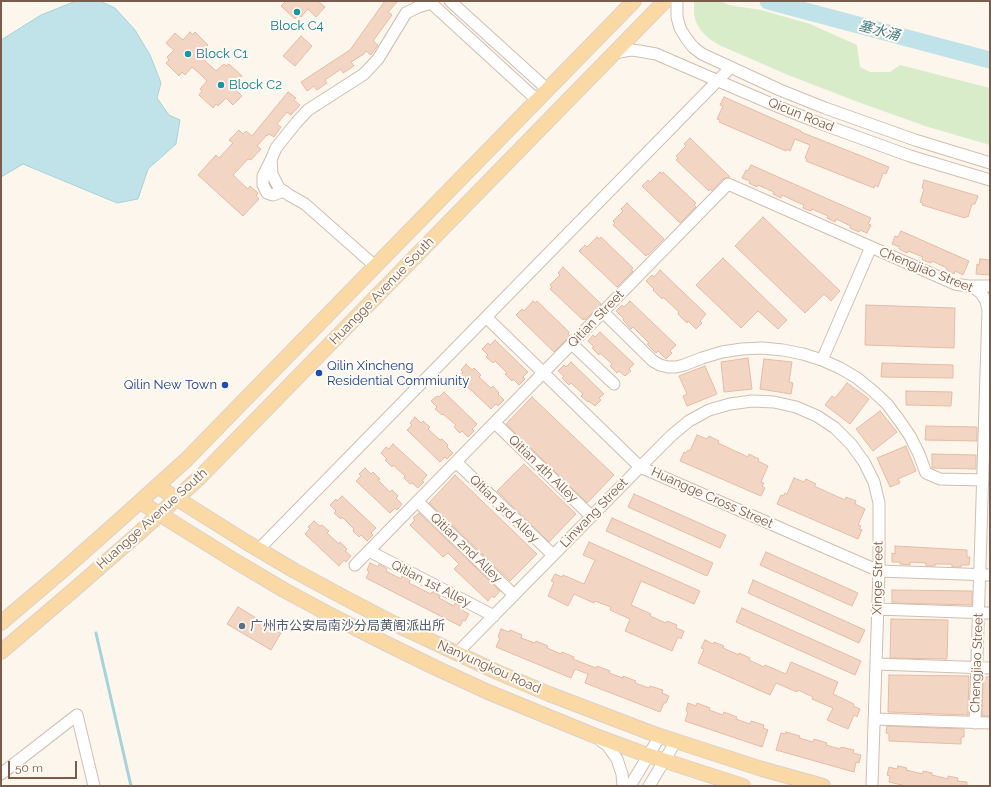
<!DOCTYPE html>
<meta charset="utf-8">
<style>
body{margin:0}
#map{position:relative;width:991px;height:787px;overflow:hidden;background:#fdf6ec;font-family:Raleway,sans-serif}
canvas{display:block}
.frame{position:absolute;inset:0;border:2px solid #7a5c4d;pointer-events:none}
.scale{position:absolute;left:8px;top:761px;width:69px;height:18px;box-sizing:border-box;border:2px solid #7a5c4d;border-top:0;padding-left:5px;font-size:12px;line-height:14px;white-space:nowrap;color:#7a5c4d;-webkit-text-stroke:3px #fffaf3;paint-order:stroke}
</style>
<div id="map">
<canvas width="991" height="787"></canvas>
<div class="frame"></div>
<div class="scale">50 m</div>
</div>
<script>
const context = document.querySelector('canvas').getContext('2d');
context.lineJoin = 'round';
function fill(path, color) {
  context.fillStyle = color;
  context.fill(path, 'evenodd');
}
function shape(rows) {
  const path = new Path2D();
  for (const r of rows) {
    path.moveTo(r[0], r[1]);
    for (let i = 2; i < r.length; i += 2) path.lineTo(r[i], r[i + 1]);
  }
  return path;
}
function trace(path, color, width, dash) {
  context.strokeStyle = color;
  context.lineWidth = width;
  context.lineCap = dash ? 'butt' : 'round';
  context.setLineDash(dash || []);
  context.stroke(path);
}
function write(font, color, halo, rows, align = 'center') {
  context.font = font + ' Raleway,"Noto Sans SC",sans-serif';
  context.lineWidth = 4;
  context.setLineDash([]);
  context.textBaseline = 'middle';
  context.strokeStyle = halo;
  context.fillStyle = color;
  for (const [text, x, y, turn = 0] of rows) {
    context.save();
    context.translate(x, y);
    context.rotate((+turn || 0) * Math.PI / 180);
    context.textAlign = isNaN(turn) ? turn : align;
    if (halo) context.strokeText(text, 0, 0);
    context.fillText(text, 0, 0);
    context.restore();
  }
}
fill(shape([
 [694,1,721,1,729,5,761,10,810,24,857,45,860,67,870,72,890,72,900,65,990,88,990,145,928,127,858,102,788,75,719,45,711,40,705,35,700,29,696,22,694,14]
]), '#d8ecc9');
const water = shape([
 [76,1,102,1,104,3,115,8,135,30,150,55,161,83,157,98,169,115,180,120,176,144,148,169,138,199,117,203,23,164,1,177,1,40,41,15,76,1]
]);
fill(water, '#bfe3e8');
trace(water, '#a5d3da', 1);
trace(shape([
 [96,633,131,786]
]), '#a5d3da', 3);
trace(shape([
 [768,1,990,60]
]), '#bfe3e8', 17);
const building = shape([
 [286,1,318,1,325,7,316,17,308,9,301,17,298,15,295,19,281,6,286,1],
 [385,1,398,1,388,12,392,15,373,41,378,45,371,55,366,51,363,55,362,55,351,62,354,66,343,73,341,69,325,80,327,83,317,90,314,86,307,91,301,82,350,50,385,1],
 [190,32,193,35,195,32,208,45,206,47,209,50,202,58,216,71,224,64,226,66,229,64,242,76,239,79,242,82,235,89,242,96,233,105,226,98,218,106,216,104,213,108,199,95,202,91,200,89,207,81,200,74,192,67,185,75,182,72,179,76,166,63,169,60,167,57,174,50,166,43,175,33,183,40,190,32],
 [301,36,312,46,295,66,283,56,301,36],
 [288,92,296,98,294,100,300,105,291,115,287,112,277,124,281,127,274,137,269,134,267,136,267,135,257,146,261,149,251,160,248,159,233,175,248,189,250,186,258,193,256,196,259,199,243,216,198,175,216,155,219,158,233,143,229,140,239,130,243,134,246,131,252,136,288,92],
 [724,97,801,131,801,132,889,167,886,174,883,173,878,187,875,185,874,188,806,161,807,159,805,158,810,145,795,139,790,151,787,149,786,151,719,122,720,120,717,119,723,106,720,105,724,97],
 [690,138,730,177,723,179,712,191,710,189,709,191,676,160,678,158,676,156,686,146,684,144,690,138],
 [751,165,871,218,868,224,871,225,867,233,860,230,859,232,850,228,851,226,836,219,835,222,827,218,828,216,812,209,811,211,803,208,804,205,797,202,782,195,781,198,773,194,774,192,758,185,757,187,749,183,750,181,742,178,746,170,748,171,751,165],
 [660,172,662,174,663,172,696,203,694,205,696,207,680,223,642,186,648,180,650,182,660,172],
 [924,180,978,196,975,204,972,204,968,217,966,216,965,218,922,205,923,203,920,202,924,189,922,188,924,180],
 [627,203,664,239,648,255,648,254,646,256,613,225,615,223,613,221,623,211,621,209,627,203],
 [763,217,840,291,831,301,824,294,805,313,735,246,763,217],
 [901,231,969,261,963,275,955,271,954,274,946,270,947,268,932,261,931,263,922,260,923,257,908,251,907,253,899,249,900,247,892,244,895,236,898,237,901,231],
 [597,237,599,239,601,237,633,268,631,270,633,271,617,287,579,251,585,245,587,247,597,237],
 [723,258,787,320,778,329,758,311,741,328,696,285,723,258],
 [980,259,990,260,990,275,976,274,977,264,979,265,980,259],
 [563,267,601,304,585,320,584,318,583,320,550,289,552,287,550,285,560,275,558,273,563,267],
 [660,270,706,314,700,321,702,323,696,329,688,321,687,323,678,314,679,312,663,297,662,299,653,290,654,289,646,281,652,275,654,277,660,270],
 [533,301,535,303,537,301,569,332,568,334,570,336,554,352,516,315,522,309,524,311,533,301],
 [630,301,676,345,670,351,672,353,666,359,658,351,656,353,647,344,649,343,633,327,631,329,623,320,624,319,616,311,622,305,624,307,630,301],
 [866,305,955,308,954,348,865,345,866,305],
 [600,332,634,364,629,369,631,371,625,376,619,371,617,373,610,366,612,364,600,353,599,355,592,348,594,347,588,341,593,335,595,337,600,332],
 [495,340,528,372,523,377,525,379,519,385,513,379,512,381,505,374,507,373,495,361,493,363,486,357,488,355,482,349,488,343,490,345,495,340],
 [748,358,752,389,724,392,721,362,748,358],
 [764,359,792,362,789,382,793,383,791,394,760,389,764,359],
 [571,362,604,394,599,398,601,400,595,406,589,401,588,402,581,396,583,394,571,383,569,385,562,378,564,376,558,371,564,365,566,367,571,362],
 [882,363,953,365,953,378,881,377,882,363],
 [466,364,472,370,474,368,481,375,479,377,491,388,493,386,499,393,498,394,504,400,498,406,496,404,491,409,458,378,463,372,461,370,466,364],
 [705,366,717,394,687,406,683,396,687,394,679,376,705,366],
 [847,383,869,399,850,424,825,405,832,396,835,398,847,383],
 [906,391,952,392,951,406,906,405,906,391],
 [444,392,477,424,472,429,474,431,468,437,462,431,460,433,454,427,456,425,443,414,442,415,435,409,437,407,431,401,437,396,439,397,444,392],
 [532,397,614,475,587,503,506,424,532,397],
 [880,411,897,432,873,451,856,429,880,411],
 [415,417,421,423,423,421,430,427,428,429,440,440,442,439,448,445,447,447,453,453,447,459,445,457,440,462,407,430,412,425,410,423,415,417],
 [926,426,977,427,977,441,925,440,926,426],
 [697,435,707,439,709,436,719,441,718,443,748,457,749,454,759,459,758,461,768,466,761,482,764,483,762,486,765,488,761,496,680,461,684,452,686,453,688,450,690,451,697,435],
 [393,444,427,475,422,481,424,482,418,488,412,483,410,484,404,478,405,476,393,465,392,467,385,460,387,459,381,453,386,447,389,449,393,444],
 [906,446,916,471,898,479,900,483,890,487,877,458,906,446],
 [932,454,976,455,976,469,932,468,932,454],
 [524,464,576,514,549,542,497,491,524,464],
 [365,468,371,474,373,472,380,479,378,480,390,492,392,490,398,496,396,498,402,504,397,510,395,508,390,513,356,481,361,476,359,474,365,468],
 [455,475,537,554,510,581,429,503,455,475],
 [794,478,804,482,806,479,816,484,814,486,845,500,846,497,856,501,855,504,865,509,858,525,861,526,859,529,862,530,858,539,777,504,781,495,783,496,785,493,787,494,794,478],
 [634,494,726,535,720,548,628,507,634,494],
 [342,496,376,528,371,533,373,535,367,541,361,535,359,537,353,531,354,529,342,517,341,519,334,513,336,511,330,505,336,499,337,501,342,496],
 [419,513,500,591,494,598,492,596,488,601,454,569,459,564,448,553,443,557,410,525,415,520,413,518,419,513],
 [612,518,713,563,707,576,606,531,612,518],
 [314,521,320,526,322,525,329,531,327,533,339,544,340,542,347,549,345,551,351,556,346,562,344,560,339,566,305,534,310,528,308,527,314,521],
 [589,542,700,591,694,604,641,581,631,605,651,614,650,616,666,623,667,621,677,625,676,628,684,631,681,639,678,637,672,651,625,631,630,619,610,610,611,607,595,601,594,603,574,594,568,606,548,596,554,582,551,581,555,574,562,577,563,575,584,584,595,560,583,555,589,542],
 [895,546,967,550,967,557,970,557,969,565,961,565,961,567,952,567,952,564,935,564,935,566,926,566,926,563,910,562,910,565,900,564,900,562,892,562,892,553,895,554,895,546],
 [766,552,858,593,852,606,760,565,766,552],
 [370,563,378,567,379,564,387,569,386,571,401,579,402,576,410,580,409,583,431,594,432,592,440,596,439,598,454,606,455,603,463,608,462,610,469,614,465,621,463,620,460,626,366,578,369,572,367,570,370,563],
 [753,580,865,630,859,643,748,593,753,580],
 [892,590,972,591,972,605,892,603,892,590],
 [238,607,281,633,271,650,227,624,238,607],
 [742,608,861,661,855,675,736,622,742,608],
 [891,619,948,620,947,659,890,658,891,619],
 [501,629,509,632,510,630,522,635,521,638,535,643,536,641,548,646,547,648,561,654,562,652,574,657,573,659,588,665,596,668,597,666,610,671,609,673,623,678,623,676,636,681,635,683,649,688,650,686,663,690,662,693,669,696,666,703,664,703,660,712,585,683,588,674,575,669,571,678,496,647,500,638,498,637,501,629],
 [705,640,713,644,714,642,724,646,723,648,739,655,739,653,750,658,749,660,764,667,765,665,786,674,791,662,838,682,833,694,854,704,853,706,860,709,857,717,854,715,848,729,827,720,833,708,812,699,813,697,798,690,797,692,776,683,770,695,698,663,704,649,701,648,705,640],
 [889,675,969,676,968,715,888,712,889,675],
 [983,677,990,677,990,716,982,716,983,677],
 [688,703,696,706,697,703,710,708,709,710,723,715,724,712,737,717,736,719,750,724,751,721,764,725,763,728,768,730,762,747,685,721,688,712,686,711,688,703],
 [887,726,964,729,964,737,961,737,961,744,889,741,889,734,886,733,887,726],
 [786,732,800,736,799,738,813,742,814,739,827,743,826,745,840,749,841,747,854,750,853,753,861,755,859,763,856,762,854,772,776,750,781,733,786,734,786,732],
 [898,766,907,768,906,770,923,774,923,771,932,773,932,775,948,779,948,776,958,778,957,781,967,782,967,786,906,786,889,782,890,776,887,775,889,767,897,769,898,766]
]);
fill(building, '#f3d5c3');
trace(building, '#e6bba3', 1);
const minor = shape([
 [433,1,431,3,537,100],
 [450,1,547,89],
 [677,1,677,17,680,28,686,38,693,47,702,54,780,90,825,108,915,140,990,163],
 [614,53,631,50,639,51,656,54,774,105,819,123,910,156,990,180],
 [271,160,263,176,263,185,267,193,273,195,284,191],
 [375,266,305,204,289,195,279,188,272,174,271,160,276,148,296,123,308,110,364,74,378,59,406,13,418,7,431,3],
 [971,286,990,286],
 [603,312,653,361,660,365,668,367,676,367,684,365,702,358,722,352,742,349,762,348,783,350,803,354,822,360,840,368,857,378,873,391,887,404,899,420,910,436,919,454,926,473,940,479,983,480],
 [486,317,640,467,879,571,990,575],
 [572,344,614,384],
 [822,360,871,247],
 [495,423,591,516],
 [456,462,553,555],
 [418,502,514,595],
 [259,549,730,68],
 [369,551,494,616],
 [355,565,728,184,955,284,968,286,973,287,981,293,986,301,988,310,975,723],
 [877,609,990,613],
 [457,653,640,467,672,435,689,421,709,410,730,404,752,401,774,402,796,407,817,416,835,428,851,444,864,462,874,482,879,503,879,571,872,786],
 [876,664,990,668],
 [874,719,990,723],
 [600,740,608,746,617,759,622,774,623,786],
 [1,774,77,715,94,786],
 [630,786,660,736],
 [649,786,676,741]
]);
const major = shape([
 [157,486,246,542,295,571,345,598,395,624,497,672,549,694,654,734,762,769,823,786],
 [140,502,235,561,284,590,334,617,385,643,436,668,488,692,593,735,647,755,743,786],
 [1,623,61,572,124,516,186,460,634,1],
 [1,652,76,588,139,533,201,476,665,1]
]);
trace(minor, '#d1beb0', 13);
trace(major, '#dad1cd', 16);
trace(minor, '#fff', 11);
trace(major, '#fbd9a5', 14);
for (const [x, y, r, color] of [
 [297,12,4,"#0f9aa8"],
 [188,54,4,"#0f9aa8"],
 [221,85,4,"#0f9aa8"],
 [319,373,4,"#1a4fb4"],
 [225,385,4,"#1a4fb4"],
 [242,626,4,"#5c6f8a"]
]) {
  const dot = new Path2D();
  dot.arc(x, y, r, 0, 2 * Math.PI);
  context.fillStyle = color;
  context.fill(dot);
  trace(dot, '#fffaf3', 1.5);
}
write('13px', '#0d838f', '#fffaf3', [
 ["Block C4",297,26,"center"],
 ["Block C1",196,54],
 ["Block C2",229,85]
], 'left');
write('13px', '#7a5c4d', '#fffaf3', [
 ["Qicun Road",801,115,22],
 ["Chengjiao Street",926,270,22],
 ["Huangge Avenue South",382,291,-46],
 ["Qitian Street",596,319,-46],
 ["Qitian 4th Alley",543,469,44],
 ["Huangge Cross Street",712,498,24],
 ["Qitian 3rd Alley",504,509,44],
 ["Linwang Street",594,513,-46],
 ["Huangge Avenue South",152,519,-42],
 ["Qitian 2nd Alley",466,548,44],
 ["Xinge Street",878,578,-89],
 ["Qitian 1st Alley",431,584,27],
 ["Chengjiao Street",977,663,-88],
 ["Nanyungkou Road",489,667,24]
]);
write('13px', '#164399', '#fffaf3', [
 ["Qilin Xincheng",327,366],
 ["Residential Commiunity",327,381],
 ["Qilin New Town",217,385,"right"]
], 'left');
write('13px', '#4e5e75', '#fffaf3', [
 ["广州市公安局南沙分局黄阁派出所",250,626]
], 'left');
write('italic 14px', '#437c86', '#fffaf3', [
 ["塞水涌",879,31,15]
]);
</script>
